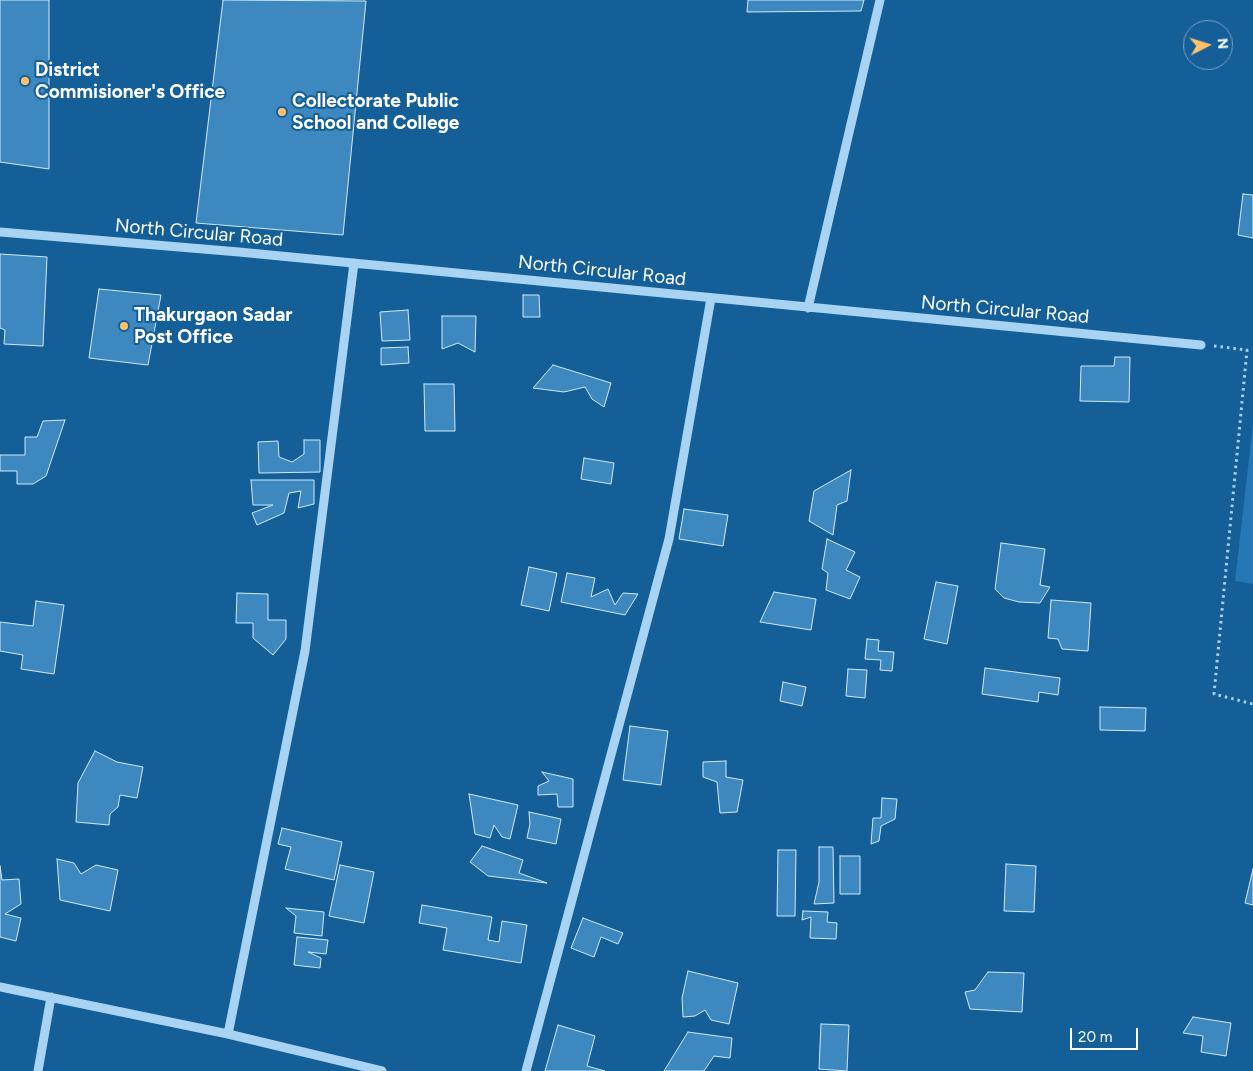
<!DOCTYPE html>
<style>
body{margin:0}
#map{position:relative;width:1253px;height:1071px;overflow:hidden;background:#155f98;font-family:Figtree,sans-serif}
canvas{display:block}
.north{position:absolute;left:1183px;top:20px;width:50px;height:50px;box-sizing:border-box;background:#155f98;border:1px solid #739fc1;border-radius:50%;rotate:85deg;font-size:14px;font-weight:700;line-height:20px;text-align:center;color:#fff}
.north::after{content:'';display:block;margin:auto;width:18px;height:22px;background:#ffc169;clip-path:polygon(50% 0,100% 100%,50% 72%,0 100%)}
.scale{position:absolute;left:1070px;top:1028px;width:68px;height:22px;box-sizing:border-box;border:2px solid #fff;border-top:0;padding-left:6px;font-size:15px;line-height:18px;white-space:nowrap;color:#fff;-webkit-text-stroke:4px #155f98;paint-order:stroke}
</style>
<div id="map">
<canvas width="1253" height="1071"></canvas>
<div class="north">N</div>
<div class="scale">20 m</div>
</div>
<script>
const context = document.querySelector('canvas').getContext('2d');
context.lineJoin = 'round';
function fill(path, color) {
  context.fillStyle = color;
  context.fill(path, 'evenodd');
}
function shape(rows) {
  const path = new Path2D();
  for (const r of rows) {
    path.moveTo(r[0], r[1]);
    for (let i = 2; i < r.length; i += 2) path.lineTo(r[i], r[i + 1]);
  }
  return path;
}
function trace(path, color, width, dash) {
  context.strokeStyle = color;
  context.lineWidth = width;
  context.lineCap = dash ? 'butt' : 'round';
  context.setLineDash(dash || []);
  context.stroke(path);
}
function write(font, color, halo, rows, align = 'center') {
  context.font = font + ' Figtree,sans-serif';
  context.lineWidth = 4;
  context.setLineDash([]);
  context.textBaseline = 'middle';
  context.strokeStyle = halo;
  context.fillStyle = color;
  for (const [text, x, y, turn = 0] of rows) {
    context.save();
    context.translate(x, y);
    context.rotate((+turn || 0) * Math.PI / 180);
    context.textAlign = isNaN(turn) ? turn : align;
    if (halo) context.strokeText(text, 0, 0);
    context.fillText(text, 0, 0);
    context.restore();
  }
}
fill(shape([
 [1253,424,1253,584,1235,581]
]), '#2578b5');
const building = shape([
 [0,0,49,0,49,169,0,162,0,0],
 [223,0,366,1,343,235,196,223,223,0],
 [748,0,864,0,861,11,747,12,748,0],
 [1243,194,1253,195,1253,238,1238,235,1243,194],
 [0,254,47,257,43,346,4,344,5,330,0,328,0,254],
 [99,289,161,295,148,365,89,358,99,289],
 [523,295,539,295,540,317,523,317,523,295],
 [408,310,410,340,382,341,380,312,408,310],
 [442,316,476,316,475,352,458,343,442,349,442,316],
 [408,347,409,363,381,365,381,348,408,347],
 [1115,357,1130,357,1129,402,1080,401,1081,366,1114,366,1115,357],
 [553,365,611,383,604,407,592,399,585,387,564,392,533,388,553,365],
 [424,384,454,384,455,431,425,431,424,384],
 [65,420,46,476,33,484,17,484,17,471,0,471,0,455,25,455,25,437,37,437,43,421,65,420],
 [304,440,320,440,320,472,259,473,258,442,278,441,279,457,292,462,304,454,304,440],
 [584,458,614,463,611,484,581,479,584,458],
 [851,470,847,501,837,505,833,535,809,521,814,491,851,470],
 [251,480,314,480,314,504,298,508,301,491,289,493,284,513,257,525,252,513,273,505,253,505,251,480],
 [684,509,728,515,723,546,679,539,684,509],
 [827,539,855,552,846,570,860,577,850,599,826,590,828,573,822,569,827,539],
 [1001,543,1045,549,1040,585,1050,587,1040,603,1019,602,1004,598,995,589,1001,543],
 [529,567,557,573,549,611,521,605,529,567],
 [567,573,595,578,591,597,608,589,615,605,623,593,638,594,625,615,561,602,567,573],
 [936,582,958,586,947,644,924,639,936,582],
 [774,592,816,599,811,630,760,622,774,592],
 [237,593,268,594,268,620,286,620,286,639,273,655,253,638,253,623,236,623,237,593],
 [1051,600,1091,603,1088,651,1062,649,1058,639,1048,638,1051,600],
 [36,601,64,605,54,674,21,669,23,655,0,651,0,622,33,626,36,601],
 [867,639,879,640,878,651,894,652,892,671,880,670,881,660,865,659,867,639],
 [985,668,1060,678,1058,695,1039,692,1038,702,982,694,985,668],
 [848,669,867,670,865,698,846,696,848,669],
 [783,682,806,687,802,706,780,701,783,682],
 [1100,707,1146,708,1145,731,1100,730,1100,707],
 [630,726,668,731,661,785,623,780,630,726],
 [95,751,117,762,143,767,137,798,120,795,118,807,110,814,109,825,76,822,78,783,95,751],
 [726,761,726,777,743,780,737,812,720,813,717,782,703,777,703,762,726,761],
 [542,772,573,779,573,807,558,807,557,794,538,795,538,786,549,781,542,772],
 [469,794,518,805,510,839,502,837,494,825,490,838,475,834,469,794],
 [882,798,897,799,895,819,881,826,879,841,871,844,873,818,881,818,882,798],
 [529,812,561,819,556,844,527,838,530,824,529,812],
 [282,828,342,842,334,880,285,869,291,847,278,844,282,828],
 [482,846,523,860,519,873,547,883,488,876,470,862,482,846],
 [819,847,833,847,834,903,814,904,819,882,819,847],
 [778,850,796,850,795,916,777,916,778,850],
 [840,856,860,856,860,894,840,894,840,856],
 [57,859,74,863,81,874,96,865,118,870,110,911,60,900,57,859],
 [1006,864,1036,866,1034,912,1004,911,1006,864],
 [340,865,374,872,364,923,329,916,340,865],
 [0,866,2,880,19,879,21,904,5,914,21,918,16,941,0,937,0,866],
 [1253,869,1253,905,1245,903,1253,869],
 [422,905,492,917,488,940,499,942,502,921,527,925,521,963,443,950,447,928,419,923,422,905],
 [286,908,324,912,322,936,294,933,296,916,286,908],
 [803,911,828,912,827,922,837,923,836,939,810,938,811,917,802,920,803,911],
 [583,918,623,933,618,944,601,937,594,957,571,948,583,918],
 [297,937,328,940,326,954,308,952,321,958,320,968,294,965,297,937],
 [688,971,738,983,729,1024,711,1020,705,1010,695,1016,683,1017,682,998,688,971],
 [988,972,1024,973,1022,1012,970,1009,965,992,975,990,988,972],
 [1193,1017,1231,1023,1226,1056,1201,1052,1203,1036,1183,1033,1193,1017],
 [821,1024,849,1025,847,1071,819,1069,821,1024],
 [558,1025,595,1036,587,1066,605,1071,545,1071,558,1025],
 [688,1032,732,1038,730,1058,714,1056,704,1071,664,1071,688,1032]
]);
fill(building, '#3e88c0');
trace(building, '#d0eafc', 1);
trace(shape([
 [1214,346,1247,350,1214,694,1253,704]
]), '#a8d3f2', 3, [2.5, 4]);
trace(shape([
 [0,232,239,252,1201,345],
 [808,308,880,0],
 [0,987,228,1034,382,1071],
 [228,1034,305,651,354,263],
 [38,1071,51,997],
 [526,1071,669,539,711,298]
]), '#a8d3f2', 9);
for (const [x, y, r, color] of [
 [25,81,5,"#ffc169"],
 [282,112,5,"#ffc169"],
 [124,326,5,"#ffc169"]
]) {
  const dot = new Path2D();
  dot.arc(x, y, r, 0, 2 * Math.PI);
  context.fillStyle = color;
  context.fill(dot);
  trace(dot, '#155f98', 2);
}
write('bold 19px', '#fff', '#155f98', [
 ["District",35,70],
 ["Commisioner's Office",35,92],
 ["Collectorate Public",292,101],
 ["School and College",292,123],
 ["Thakurgaon Sadar",134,315],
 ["Post Office",134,337]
], 'left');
write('19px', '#fff', '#155f98', [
 ["North Circular Road",199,233,5],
 ["North Circular Road",602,271,6],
 ["North Circular Road",1005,310,5]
]);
</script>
